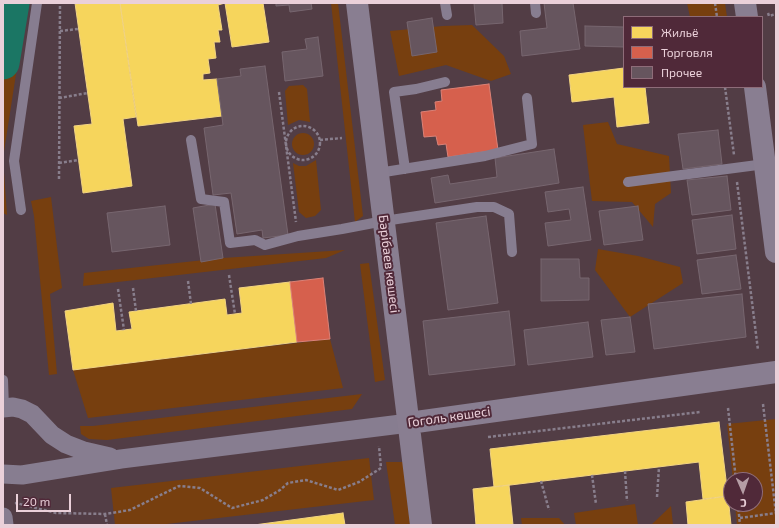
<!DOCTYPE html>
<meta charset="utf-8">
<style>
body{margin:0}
#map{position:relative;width:779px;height:528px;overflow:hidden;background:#523d45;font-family:"Exo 2",sans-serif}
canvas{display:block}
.frame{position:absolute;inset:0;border:4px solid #ead0d9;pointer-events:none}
.legend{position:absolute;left:623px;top:16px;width:140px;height:72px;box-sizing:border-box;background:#502939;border:1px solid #8e6c79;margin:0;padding:5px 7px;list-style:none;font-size:12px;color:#ead0d9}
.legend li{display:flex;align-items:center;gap:8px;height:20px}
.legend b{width:20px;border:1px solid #8e6c79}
.north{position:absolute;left:723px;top:472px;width:40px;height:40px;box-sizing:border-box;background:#502939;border:1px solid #8e6c79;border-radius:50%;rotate:178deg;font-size:11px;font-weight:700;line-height:16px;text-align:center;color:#ead0d9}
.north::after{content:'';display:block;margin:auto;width:14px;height:18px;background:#b59da5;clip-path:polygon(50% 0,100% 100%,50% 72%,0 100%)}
.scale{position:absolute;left:16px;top:494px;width:55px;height:18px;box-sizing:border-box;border:2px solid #ead0d9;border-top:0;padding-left:5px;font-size:12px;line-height:14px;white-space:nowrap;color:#ead0d9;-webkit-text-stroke:3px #502939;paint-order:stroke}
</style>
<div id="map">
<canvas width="779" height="528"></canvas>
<div class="frame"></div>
<ul class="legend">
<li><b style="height:11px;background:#f6d55c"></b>Жильё</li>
<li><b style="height:11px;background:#d6604d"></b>Торговля</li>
<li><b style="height:11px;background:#66555e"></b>Прочее</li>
</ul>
<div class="north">С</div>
<div class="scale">20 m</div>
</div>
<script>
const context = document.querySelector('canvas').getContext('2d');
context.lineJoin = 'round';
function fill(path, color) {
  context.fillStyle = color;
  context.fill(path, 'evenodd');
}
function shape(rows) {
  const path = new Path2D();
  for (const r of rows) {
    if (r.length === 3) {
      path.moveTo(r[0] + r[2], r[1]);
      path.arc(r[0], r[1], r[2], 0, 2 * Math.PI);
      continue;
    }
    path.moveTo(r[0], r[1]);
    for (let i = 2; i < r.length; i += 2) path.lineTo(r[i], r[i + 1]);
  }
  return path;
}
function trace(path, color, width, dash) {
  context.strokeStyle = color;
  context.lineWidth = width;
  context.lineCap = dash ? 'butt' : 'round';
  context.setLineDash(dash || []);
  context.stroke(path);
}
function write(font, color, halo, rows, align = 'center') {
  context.font = font + ' "Exo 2",sans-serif';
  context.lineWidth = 4;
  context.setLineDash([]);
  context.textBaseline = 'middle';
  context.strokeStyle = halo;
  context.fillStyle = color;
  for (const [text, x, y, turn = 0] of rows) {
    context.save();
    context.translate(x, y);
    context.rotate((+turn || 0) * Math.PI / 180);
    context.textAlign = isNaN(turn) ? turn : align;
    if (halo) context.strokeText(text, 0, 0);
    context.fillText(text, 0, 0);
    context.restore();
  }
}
fill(shape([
 [3,3,27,3,3,158,7,215,3,213],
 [331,3,338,3,363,216,355,222],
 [687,3,725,3,727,17,690,17],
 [472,25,504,56,511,74,491,81,446,65,399,76,390,31,443,26],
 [303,85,307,89,310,122,299,120,288,125,285,91,289,86],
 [608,122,617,144,669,156,671,193,655,204,653,227,632,202,592,201,583,125],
 [303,144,11],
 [316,160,321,210,315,216,306,218,299,212,293,163,299,166,306,166],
 [51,197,62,288,50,294,57,374,49,375,34,216,31,201],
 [598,249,638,256,680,267,683,283,630,317,595,270],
 [345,250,326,258,83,286,84,273,223,258],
 [369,263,385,380,375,382,360,264],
 [330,339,343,388,88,418,73,370],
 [362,394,352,409,107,440,89,439,81,434,80,426,93,426],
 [776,419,776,525,737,525,735,504,755,504,755,480,733,480,727,424],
 [369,458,374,500,158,525,115,525,111,488],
 [386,462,403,462,410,525,395,525],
 [635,504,638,525,576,525,574,513],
 [671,506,673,525,651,525],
 [521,518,559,518,565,525,522,525]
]), '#773f0f');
const homes = shape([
 [75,3,120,3,136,117,123,119,132,186,83,193,74,126,92,124,75,3],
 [120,3,263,3,269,42,232,47,225,3,218,5,222,30,218,30,220,42,214,42,216,58,208,59,210,73,203,74,203,80,217,79,222,116,138,126,120,3],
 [624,68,624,87,645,87,649,123,617,127,614,97,572,102,569,75,624,68],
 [290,282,297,342,73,370,65,311,113,303,116,331,132,329,129,312,225,299,227,315,242,313,239,288,290,282],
 [719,422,728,496,703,499,699,462,494,487,490,449,719,422],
 [509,485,513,525,476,525,473,489,509,485],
 [728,496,731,525,688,525,686,502,728,496],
 [343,513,345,525,254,525,343,513]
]);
fill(homes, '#f6d55c');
trace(homes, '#f2d482', 1);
const shops = shape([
 [489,84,498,150,448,157,446,144,438,145,436,136,424,137,421,112,436,110,435,102,442,101,441,90,489,84],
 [323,278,330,339,297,342,290,282,323,278]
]);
fill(shops, '#d6604d');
trace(shops, '#dc8277', 1);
trace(shape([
 [3,63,13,3]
]), '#1b7664', 33);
const building = shape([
 [276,3,311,3,312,9,290,12,289,5,276,6,276,3],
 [474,3,502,3,503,23,476,25,474,3],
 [544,3,573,3,580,49,522,56,520,31,547,28,544,3],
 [432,18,437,52,412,56,407,22,432,18],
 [585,26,624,27,624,47,585,46,585,26],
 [318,37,323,76,285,81,282,52,307,49,305,39,318,37],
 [265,66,288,235,263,238,262,230,237,234,231,193,213,195,204,128,223,125,217,79,241,76,240,69,265,66],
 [718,130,722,164,683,169,678,134,718,130],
 [554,149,559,183,435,203,431,178,448,175,450,184,497,177,495,158,554,149],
 [727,176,731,210,692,215,687,180,727,176],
 [583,187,591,240,548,246,545,223,571,220,569,209,548,212,545,192,583,187],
 [215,204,223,258,201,262,193,208,215,204],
 [165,206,170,245,112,252,107,213,165,206],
 [638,206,643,240,604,245,599,211,638,206],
 [732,215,736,249,697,254,692,220,732,215],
 [486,216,498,303,448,310,436,223,486,216],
 [736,255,741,289,702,294,697,260,736,255],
 [541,259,579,259,580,278,589,278,589,300,541,301,541,259],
 [742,294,746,337,654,349,648,304,742,294],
 [509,311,515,365,429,375,423,321,509,311],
 [630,317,635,352,606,355,601,320,630,317],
 [588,322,593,357,528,365,524,330,588,322]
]);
fill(building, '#66555e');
trace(building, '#77666f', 1);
trace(shape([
 [715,3,717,17],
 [768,13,769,16,776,14],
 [60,31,78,29],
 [725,87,734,155],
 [279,92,296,222],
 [59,98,88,93],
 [303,143,17],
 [320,140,342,138],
 [59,163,79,160],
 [59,179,60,3],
 [737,182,758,350],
 [229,275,235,314],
 [188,281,191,304],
 [133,288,136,311],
 [118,289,124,330],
 [763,404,776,514],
 [728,408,736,480],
 [488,437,700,412],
 [625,471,627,501],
 [592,475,596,504],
 [541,481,549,510],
 [657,497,659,467],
 [17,504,16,503,56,513,105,514,130,510,179,486,200,488,232,508,263,500,280,490,288,483,306,480,338,490,359,482,381,468,379,446],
 [738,504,740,525],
 [105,514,107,525],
 [740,518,776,513]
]), '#887e8c', 2.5, [3, 2]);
trace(shape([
 [445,3,447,15],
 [535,3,536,13],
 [191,140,201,199,224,202,230,243,255,240,265,245,298,236,342,229,384,221,477,207,494,207,509,214,512,252],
 [405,169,394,92,416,89,445,82],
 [378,173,485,156,532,144,527,98],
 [628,182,765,164],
 [21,210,14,161,37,3],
 [3,380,4,408]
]), '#877d90', 10);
trace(shape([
 [3,408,13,407,22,409,32,414,52,435,66,444,84,451,110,457],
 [3,474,22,475,121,459,409,423],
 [3,517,4,525]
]), '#877d90', 19);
trace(shape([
 [357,3,421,525],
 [745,3,747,17],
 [755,87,776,252],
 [409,423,776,372]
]), '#897e91', 22);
write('13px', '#ead0d9', '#502939', [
 ["Бәрібаев көшесі",389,264,83],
 ["Гоголь көшесі",449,417,-8]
]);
</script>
